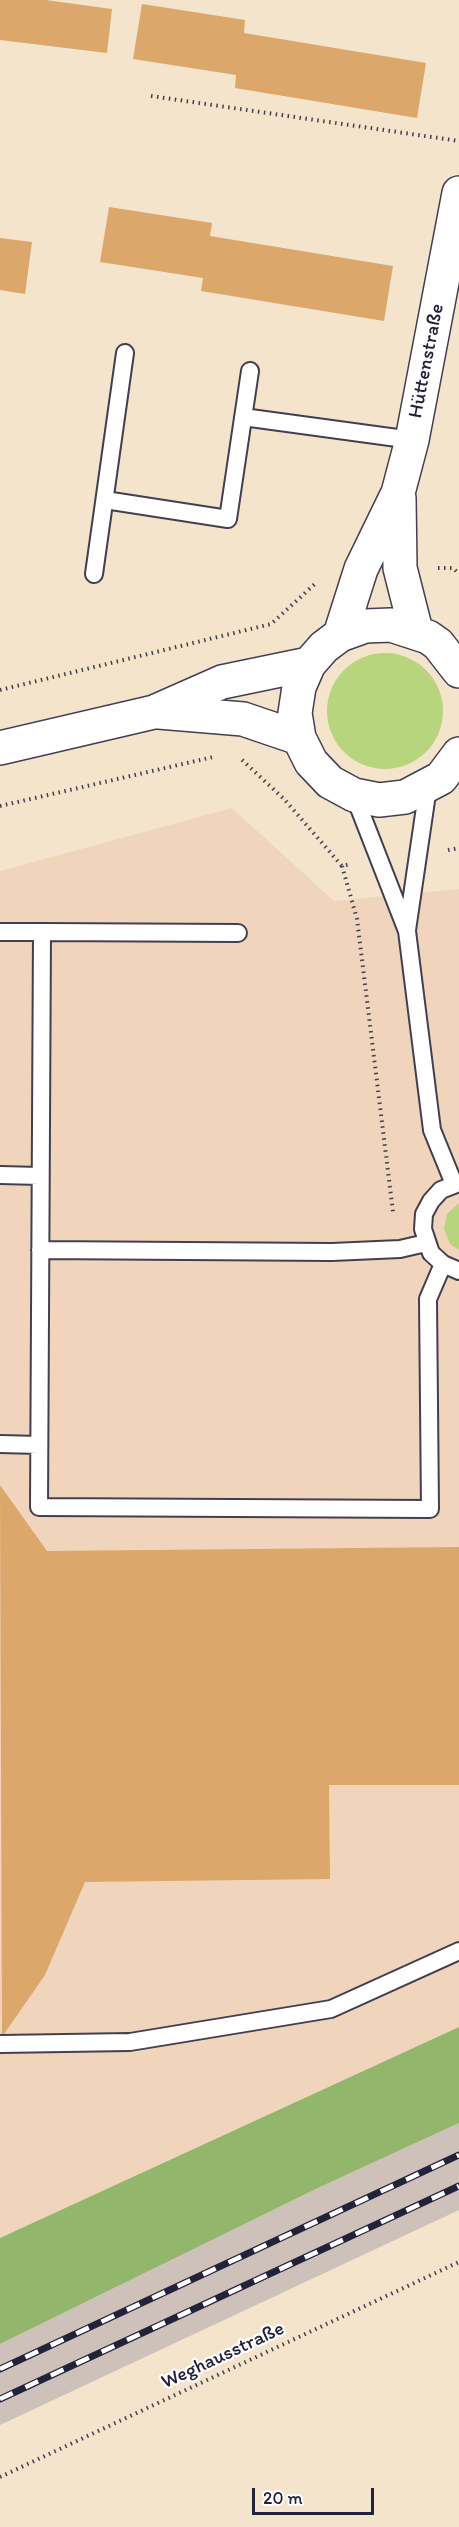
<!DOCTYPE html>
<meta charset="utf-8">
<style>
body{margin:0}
#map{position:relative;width:459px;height:2527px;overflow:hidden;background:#f4e4cb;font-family:Itim,sans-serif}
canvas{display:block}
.scale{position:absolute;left:252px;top:2488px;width:122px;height:27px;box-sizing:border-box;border:3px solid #22223b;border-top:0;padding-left:8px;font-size:18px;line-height:21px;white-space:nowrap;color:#22223b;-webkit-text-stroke:4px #fff;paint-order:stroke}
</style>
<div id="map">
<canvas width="459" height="2527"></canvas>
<div class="scale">20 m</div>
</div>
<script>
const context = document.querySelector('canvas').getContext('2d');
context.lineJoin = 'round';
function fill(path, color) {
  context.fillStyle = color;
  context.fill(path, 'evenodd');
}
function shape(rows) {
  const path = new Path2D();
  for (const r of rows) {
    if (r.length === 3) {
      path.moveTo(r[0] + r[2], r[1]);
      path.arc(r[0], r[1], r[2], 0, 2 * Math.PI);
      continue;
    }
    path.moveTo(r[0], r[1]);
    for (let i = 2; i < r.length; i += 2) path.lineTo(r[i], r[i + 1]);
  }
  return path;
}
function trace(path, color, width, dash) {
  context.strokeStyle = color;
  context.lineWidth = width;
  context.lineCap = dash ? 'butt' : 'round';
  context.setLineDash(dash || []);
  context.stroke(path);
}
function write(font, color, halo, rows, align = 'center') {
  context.font = font + ' Itim,sans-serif';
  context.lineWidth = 4.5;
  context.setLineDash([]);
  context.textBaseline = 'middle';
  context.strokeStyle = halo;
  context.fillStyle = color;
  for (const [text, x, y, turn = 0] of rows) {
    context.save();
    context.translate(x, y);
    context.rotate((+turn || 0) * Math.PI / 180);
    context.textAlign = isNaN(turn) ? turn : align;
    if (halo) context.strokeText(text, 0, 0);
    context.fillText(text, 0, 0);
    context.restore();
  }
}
fill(shape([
 [232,808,334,901,459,889,459,2027,0,2238,0,871]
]), '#f0d5bc');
fill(shape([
 [459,2123,459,2210,0,2425,0,2344,320,2187]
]), '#cec1b9');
fill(shape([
 [385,711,58],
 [459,1203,459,1250,450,1244,444,1229,447,1214]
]), '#b7d57c');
fill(shape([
 [459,2027,459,2123,320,2187,0,2344,0,2238]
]), '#91b66c');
fill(shape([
 [0,0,46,0,112,9,107,53,0,40],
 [142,4,245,20,244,33,426,63,417,118,235,88,236,75,133,59],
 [109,207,212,223,210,236,393,266,384,321,201,291,203,278,100,262],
 [0,238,32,242,25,294,0,290],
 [0,1485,47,1551,459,1547,459,1785,329,1785,330,1879,85,1882,45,1975,2,2037]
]), '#dca76a');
const lane = shape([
 [243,417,412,440],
 [105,500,228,519,250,371],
 [94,574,125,353],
 [354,795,407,931,432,1130,454,1184],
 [407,930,428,787],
 [0,932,42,932],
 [238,933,42,932,39,1507,430,1509,428,1299,443,1264],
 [0,1175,40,1176],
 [459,1183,441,1190,431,1201,424,1214,423,1229,431,1253,443,1264,459,1271],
 [40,1250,332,1252,400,1249,426,1243],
 [0,1444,39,1445],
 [0,2044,130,2042,331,2009,459,1951]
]);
const street = shape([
 [399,498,400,568,416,631],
 [340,635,361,569,398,493,412,440,459,193],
 [459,671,438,644,428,637,391,625,365,626,340,635,324,647,309,664,299,687,295,713,299,738,311,762,330,782,354,795,379,800,405,797,441,778,459,754],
 [159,712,243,719,299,738],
 [0,748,154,712,222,682,309,664]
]);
trace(lane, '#423f51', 20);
trace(street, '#423f51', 36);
trace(shape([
 [151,96,459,141],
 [438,568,453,568,459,574],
 [0,690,271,624,316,583],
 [242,760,284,799,342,866,351,864],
 [0,806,213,757],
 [448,850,459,848],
 [342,866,357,919,393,1212],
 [0,2477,459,2262]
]), '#423f51', 4, [1.5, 4.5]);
trace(lane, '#fff', 16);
trace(street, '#fff', 33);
const rail = shape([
 [0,2369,459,2155],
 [0,2399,459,2186]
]);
trace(rail, '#22223b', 7);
trace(rail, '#fff', 4.5, [14]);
write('20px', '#22223b', '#fff', [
 ["Hüttenstraße",427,361,-79],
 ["Weghausstraße",223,2356,-25]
]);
</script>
